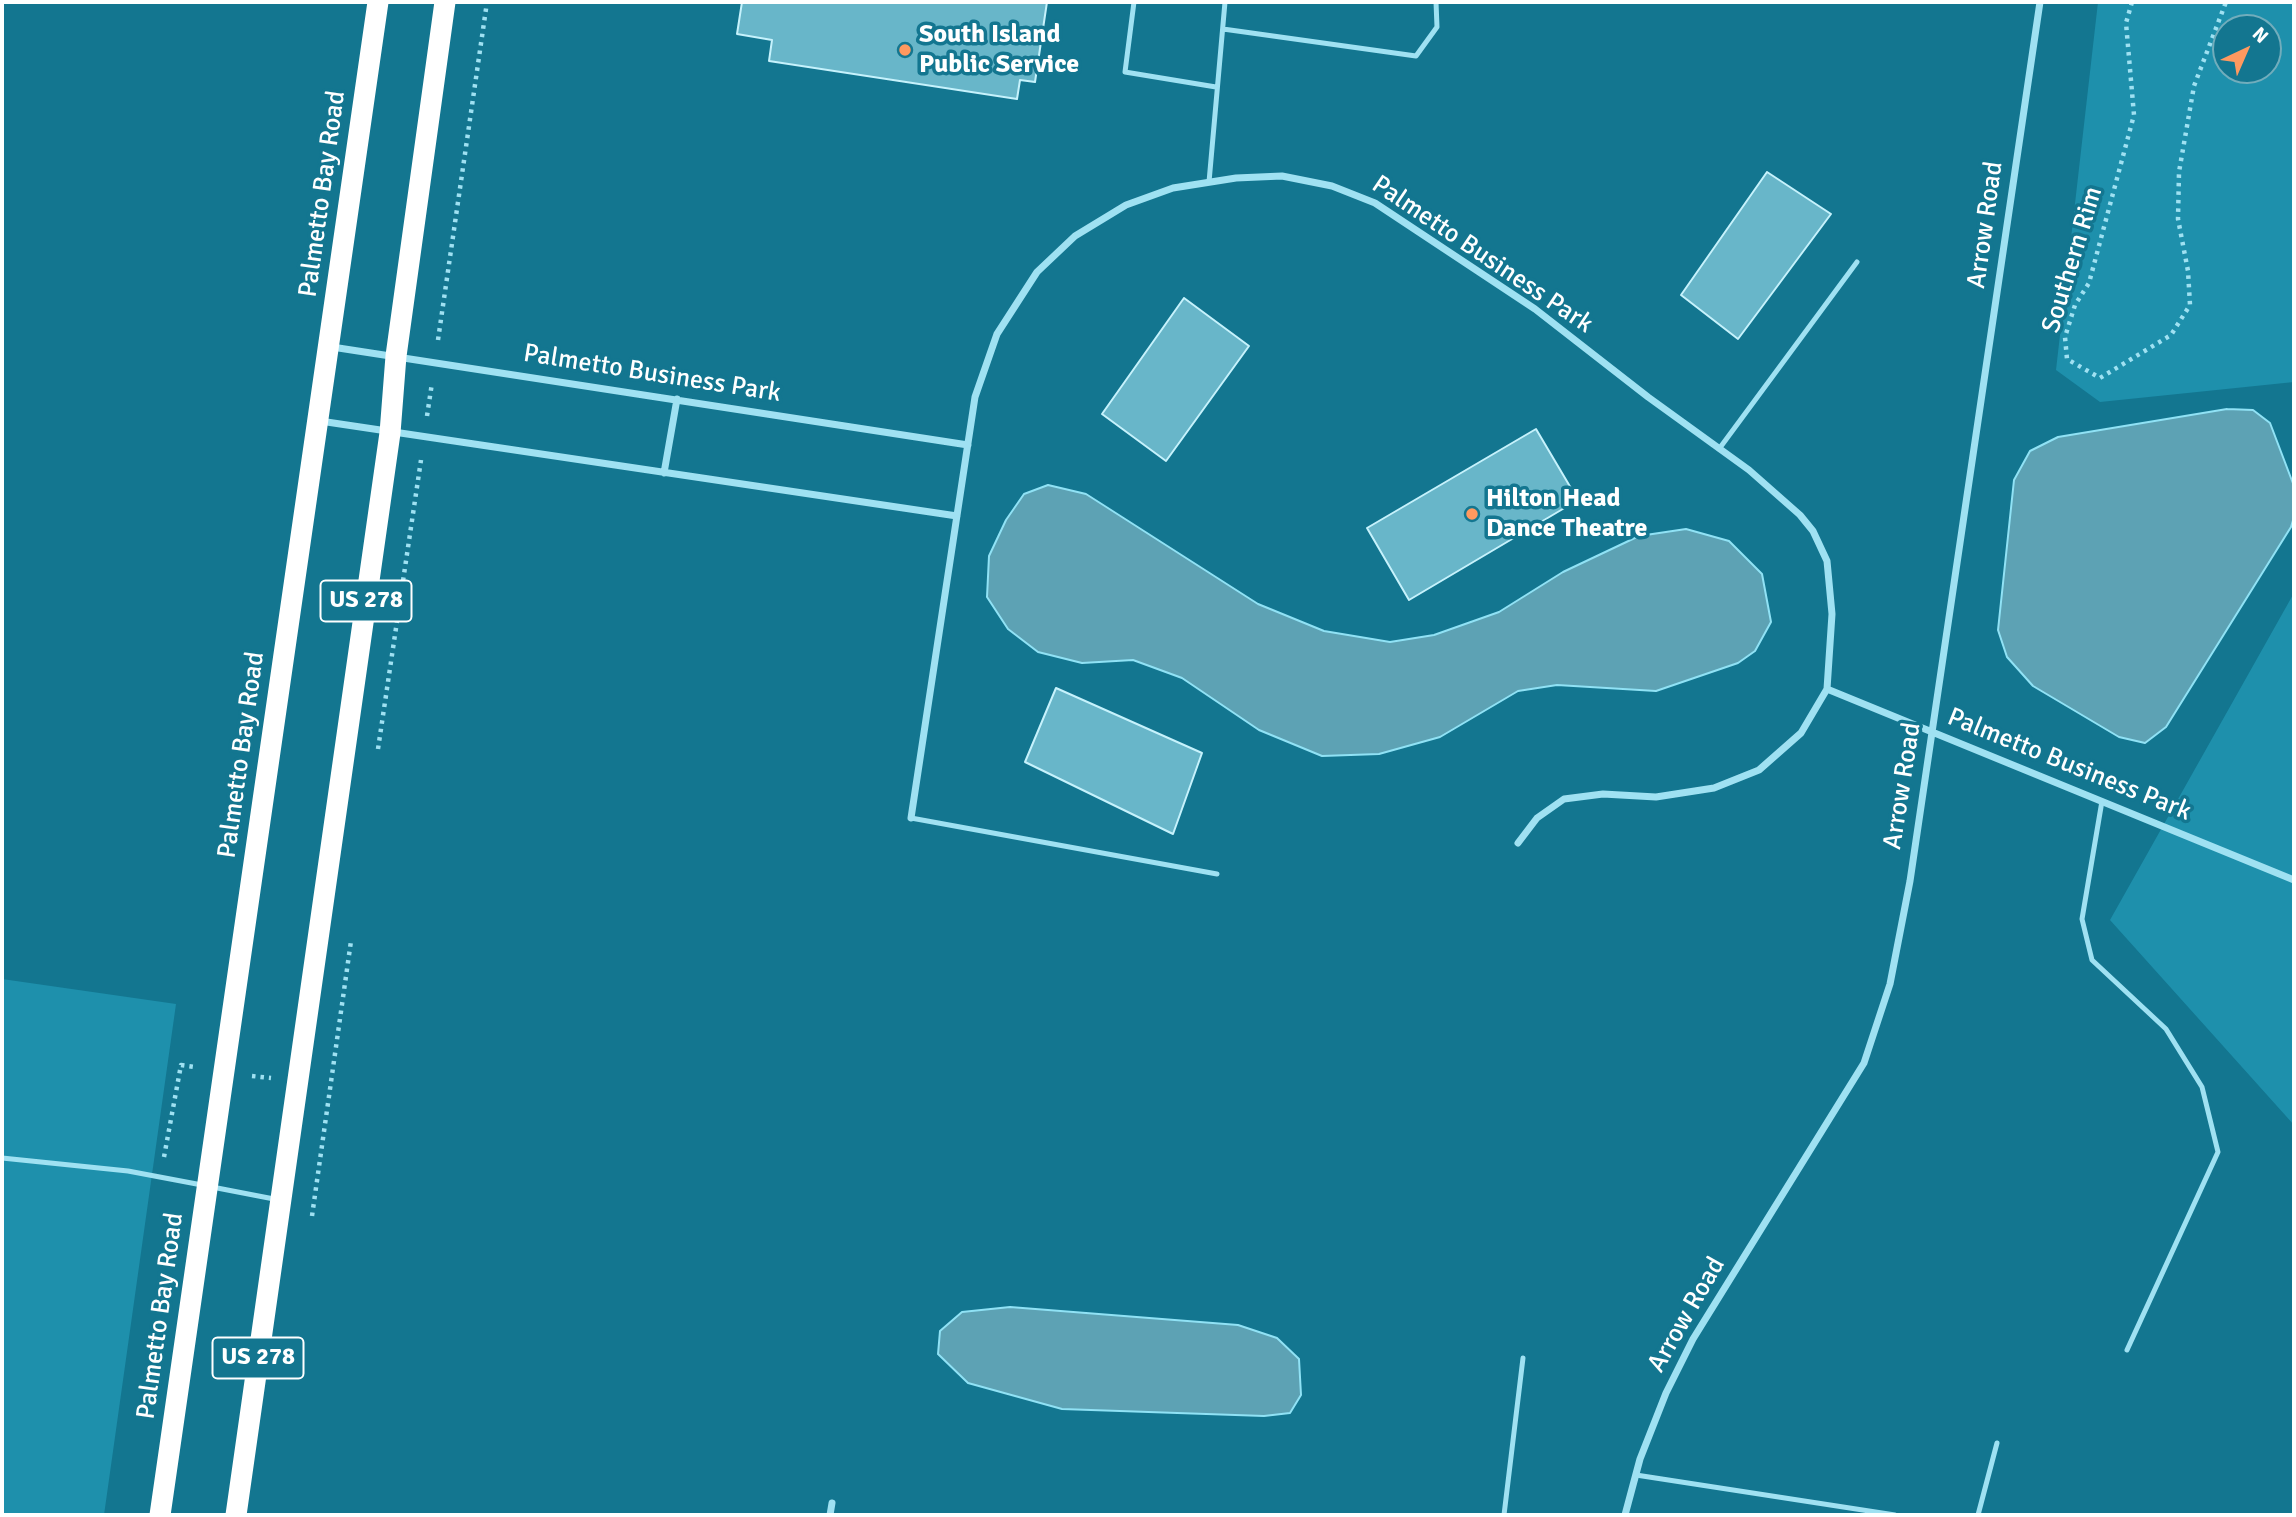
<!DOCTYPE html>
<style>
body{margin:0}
#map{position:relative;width:2296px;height:1517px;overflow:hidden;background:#137690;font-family:Signika,sans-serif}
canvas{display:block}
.frame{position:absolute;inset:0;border:4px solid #fff;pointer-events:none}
.north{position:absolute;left:2212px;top:14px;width:70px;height:70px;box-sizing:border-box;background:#137690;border:2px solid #71adbc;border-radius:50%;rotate:44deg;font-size:19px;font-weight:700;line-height:28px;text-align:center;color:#fff}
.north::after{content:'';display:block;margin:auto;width:24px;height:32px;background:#ff995f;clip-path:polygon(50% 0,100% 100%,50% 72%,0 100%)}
</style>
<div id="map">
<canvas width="2296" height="1517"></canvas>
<div class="frame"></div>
<div class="north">N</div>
</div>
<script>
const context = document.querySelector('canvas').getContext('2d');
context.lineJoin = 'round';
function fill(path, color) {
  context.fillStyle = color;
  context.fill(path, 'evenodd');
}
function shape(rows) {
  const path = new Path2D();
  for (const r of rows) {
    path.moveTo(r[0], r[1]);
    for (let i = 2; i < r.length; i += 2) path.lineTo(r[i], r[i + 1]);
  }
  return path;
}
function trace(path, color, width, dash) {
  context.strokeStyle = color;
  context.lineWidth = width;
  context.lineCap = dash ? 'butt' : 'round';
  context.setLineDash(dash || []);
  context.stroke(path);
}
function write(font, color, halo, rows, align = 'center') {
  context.font = font + ' Signika,sans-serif';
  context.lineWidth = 7;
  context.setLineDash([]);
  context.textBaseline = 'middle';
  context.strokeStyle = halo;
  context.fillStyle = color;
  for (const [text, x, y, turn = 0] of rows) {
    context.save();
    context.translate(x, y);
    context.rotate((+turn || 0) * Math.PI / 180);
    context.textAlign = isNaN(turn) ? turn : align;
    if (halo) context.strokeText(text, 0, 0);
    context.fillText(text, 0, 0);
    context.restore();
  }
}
fill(shape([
 [2098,2,2294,2,2294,382,2100,402,2056,370],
 [2226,28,2268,28,2268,70,2226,70],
 [2294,593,2294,1125,2110,920],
 [2,979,176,1004,104,1515,2,1515]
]), '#1e90ac');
const water = shape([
 [2227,409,2253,410,2270,423,2294,486,2294,517,2291,527,2166,727,2145,743,2119,737,2033,686,2007,657,1998,630,2014,480,2030,451,2058,437,2227,409],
 [1048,485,1086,494,1258,604,1324,631,1390,642,1434,635,1499,612,1563,572,1639,536,1686,529,1729,541,1762,574,1771,622,1755,651,1738,663,1656,691,1557,685,1518,691,1440,737,1379,754,1322,756,1259,730,1182,678,1133,660,1082,663,1038,652,1008,629,987,597,989,556,1006,520,1024,494,1048,485],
 [1010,1307,1238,1325,1277,1338,1299,1359,1301,1395,1290,1413,1264,1416,1062,1409,968,1383,938,1354,940,1331,962,1312,1010,1307]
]);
fill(water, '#5da2b4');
trace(water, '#90e2f5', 2);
const building = shape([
 [742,2,1047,2,1035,82,1020,80,1017,99,769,61,772,40,737,34,742,2],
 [1767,172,1831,214,1738,339,1681,295,1767,172],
 [1184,298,1249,346,1166,461,1102,414,1184,298],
 [1536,429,1578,500,1409,600,1367,528,1536,429],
 [1056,688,1202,753,1173,834,1025,762,1056,688]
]);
fill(building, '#68b6c9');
trace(building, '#c6f2fc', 2);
trace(shape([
 [2132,2,2126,23,2134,115,2089,283,2075,305,2065,337,2067,359,2100,378,2171,335,2190,305,2188,271,2178,219,2179,172,2194,86,2226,2],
 [438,340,487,2],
 [427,416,432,383],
 [378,749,421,460],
 [252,1076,271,1078],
 [164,1157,181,1065,195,1067],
 [312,1216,351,941]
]), '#9fe1f2', 4.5, [3.5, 5]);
trace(shape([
 [1134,2,1125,72,1216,87],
 [1223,29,1416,56,1437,27,1436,2],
 [1209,182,1225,2],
 [1719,449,1857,262],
 [2102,801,2082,919,2092,960,2166,1029,2202,1087,2218,1152,2127,1350],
 [911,818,1217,874],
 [2,1158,128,1171,202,1185],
 [212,1187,274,1199],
 [1636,1475,1895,1515],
 [1504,1515,1523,1358],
 [1978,1515,1997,1443]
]), '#9fe1f2', 5);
trace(shape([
 [332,347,968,445],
 [320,421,957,516],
 [664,473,677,399],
 [1827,689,2294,880],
 [911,818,975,397,997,334,1037,272,1075,236,1126,205,1173,188,1236,178,1282,176,1332,186,1375,203,1535,309,1648,397,1749,470,1800,515,1813,531,1827,561,1832,614,1827,689,1801,733,1759,770,1714,788,1656,797,1603,794,1564,799,1537,818,1518,843],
 [830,1515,832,1503],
 [1625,1515,1640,1459,1666,1393,1693,1339,1864,1063,1890,984,1910,881,2040,2]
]), '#9fe1f2', 7);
trace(shape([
 [160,1515,378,2],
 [236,1515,390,433,396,356,445,2]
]), '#fff', 21);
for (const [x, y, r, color] of [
 [905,50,7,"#ff995f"],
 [1472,514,7,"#ff995f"]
]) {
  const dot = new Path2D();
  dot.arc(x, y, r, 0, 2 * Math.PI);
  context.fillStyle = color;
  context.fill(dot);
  trace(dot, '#137690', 2.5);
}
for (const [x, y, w] of [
 [366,601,91],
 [258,1358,91]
]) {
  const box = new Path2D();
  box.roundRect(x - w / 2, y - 20.5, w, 41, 5);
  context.fillStyle = '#137690';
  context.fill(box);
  trace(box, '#fff', 2);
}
write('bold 24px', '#fff', null, [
 ["US 278",366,601],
 ["US 278",258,1358]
]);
write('bold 26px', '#fff', '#137690', [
 ["South Island",919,35],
 ["Public Service",919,65],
 ["Hilton Head",1486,499],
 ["Dance Theatre",1486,529]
], 'left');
write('26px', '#fff', '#137690', [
 ["Palmetto Bay Road",323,194,-82],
 ["Arrow Road",1986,225,-82],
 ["Palmetto Business Park",1482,255,34],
 ["Southern Rim",2073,260,-73],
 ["Palmetto Business Park",652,374,9],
 ["Palmetto Bay Road",242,755,-82],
 ["Palmetto Business Park",2069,765,22],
 ["Arrow Road",1903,786,-81],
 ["Arrow Road",1687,1315,-60],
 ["Palmetto Bay Road",161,1316,-82]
]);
</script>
